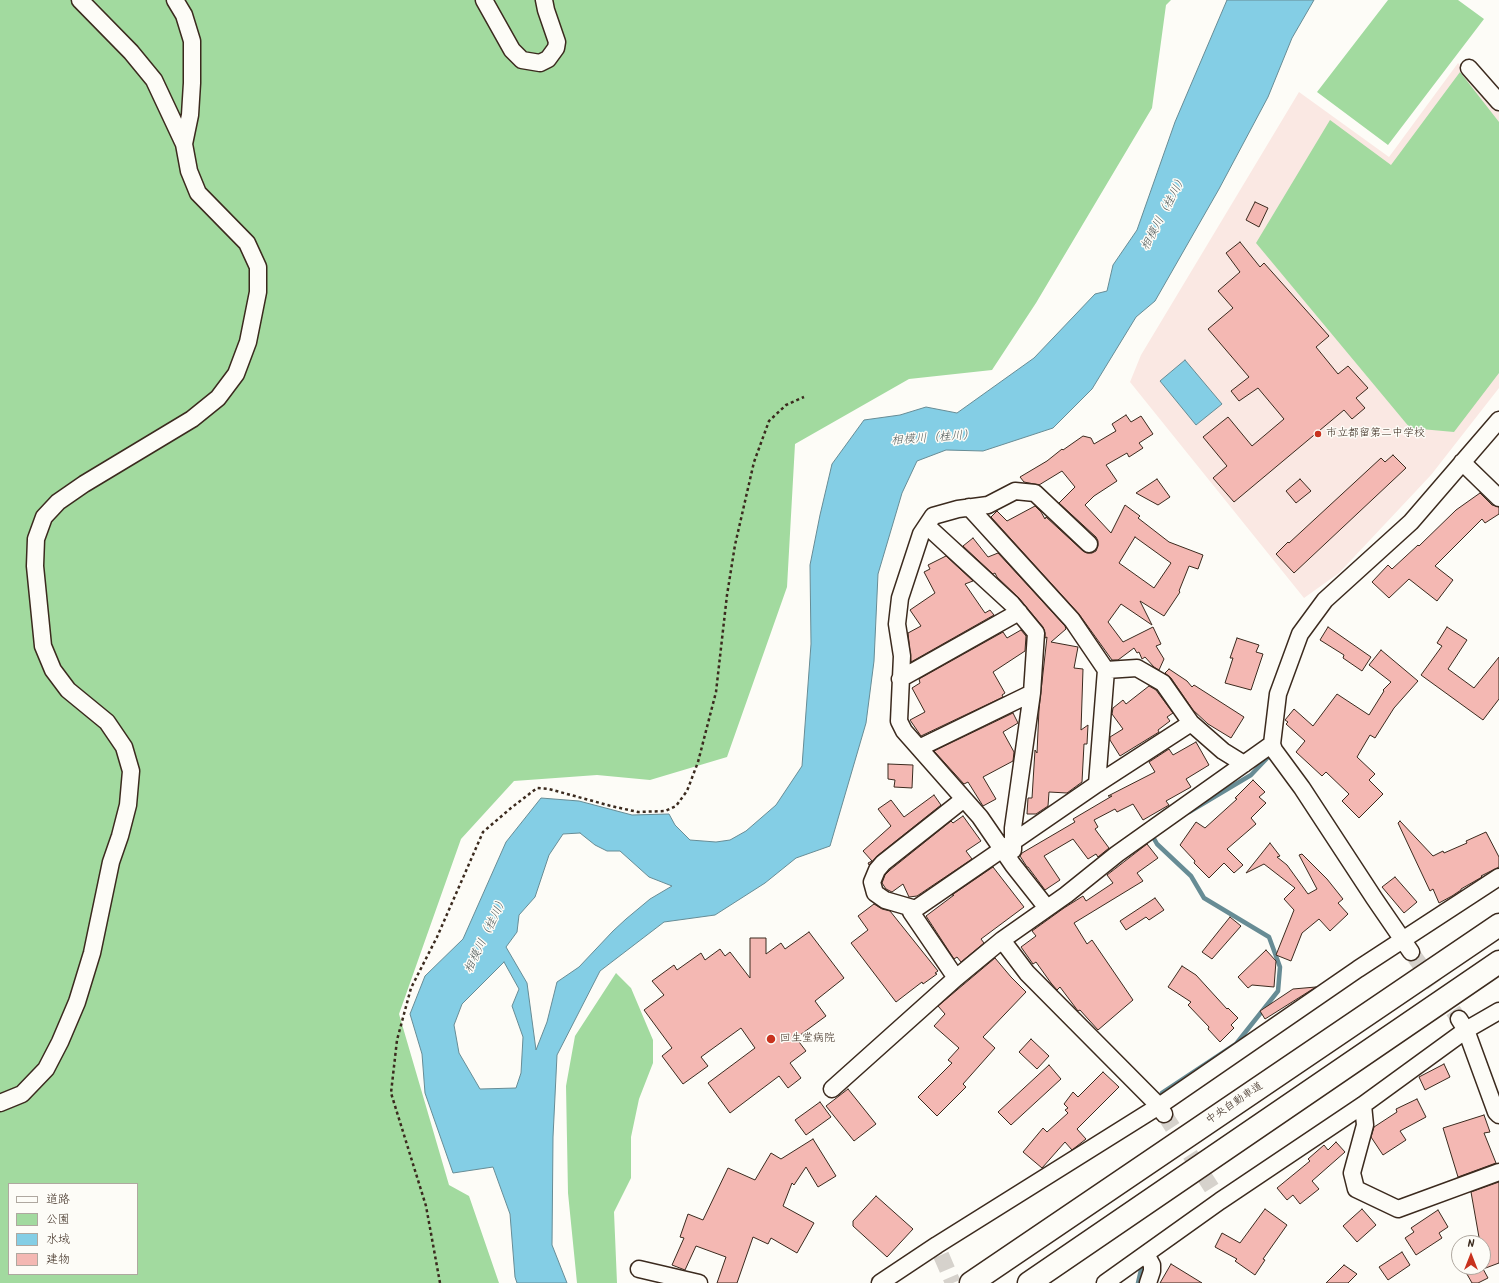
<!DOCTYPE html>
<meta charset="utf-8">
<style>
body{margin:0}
#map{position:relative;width:1499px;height:1283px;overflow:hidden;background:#fdfcf7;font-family:Kalam,"Klee One",sans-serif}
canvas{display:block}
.legend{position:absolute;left:8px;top:1183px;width:130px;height:92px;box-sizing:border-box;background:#fdfcf7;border:1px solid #afa8a0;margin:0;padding:5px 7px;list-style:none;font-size:12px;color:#3b2a1e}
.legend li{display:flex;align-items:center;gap:8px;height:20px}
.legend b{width:20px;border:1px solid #afa8a0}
.north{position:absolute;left:1451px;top:1235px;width:40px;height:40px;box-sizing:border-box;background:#fdfcf7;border:1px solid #afa8a0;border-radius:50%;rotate:0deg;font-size:11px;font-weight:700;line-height:16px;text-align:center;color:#3b2a1e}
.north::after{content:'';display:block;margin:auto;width:14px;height:18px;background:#c8321e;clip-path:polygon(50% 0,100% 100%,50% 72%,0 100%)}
</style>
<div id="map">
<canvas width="1499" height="1283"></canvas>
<ul class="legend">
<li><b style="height:5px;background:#fdfcf7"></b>道路</li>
<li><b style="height:11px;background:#a2da9f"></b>公園</li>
<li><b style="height:11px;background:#84cee5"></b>水域</li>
<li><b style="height:11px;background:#f4b8b3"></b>建物</li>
</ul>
<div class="north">N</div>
</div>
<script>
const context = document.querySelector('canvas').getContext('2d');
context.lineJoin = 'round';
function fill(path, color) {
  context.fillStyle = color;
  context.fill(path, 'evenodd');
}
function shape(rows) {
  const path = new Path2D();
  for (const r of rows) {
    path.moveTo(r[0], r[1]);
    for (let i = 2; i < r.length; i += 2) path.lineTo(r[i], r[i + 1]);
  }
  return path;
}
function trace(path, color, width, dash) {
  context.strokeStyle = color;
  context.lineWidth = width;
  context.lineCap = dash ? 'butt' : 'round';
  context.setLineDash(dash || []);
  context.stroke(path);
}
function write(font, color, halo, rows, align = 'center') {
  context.font = font + ' Kalam,"Klee One",sans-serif';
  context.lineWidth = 3;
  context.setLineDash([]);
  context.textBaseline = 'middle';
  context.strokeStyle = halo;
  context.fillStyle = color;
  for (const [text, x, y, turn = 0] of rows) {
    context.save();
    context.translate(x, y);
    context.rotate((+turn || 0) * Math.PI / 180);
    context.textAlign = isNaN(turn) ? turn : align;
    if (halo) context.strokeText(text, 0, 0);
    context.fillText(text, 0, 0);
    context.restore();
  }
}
fill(shape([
 [1458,63,1499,111,1499,388,1431,475,1339,573,1304,598,1130,382,1141,355,1299,92,1389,157]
]), '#fae8e3');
fill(shape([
 [0,0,1171,0,1166,5,1152,108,1036,303,992,370,909,379,795,444,787,587,727,757,650,780,597,775,514,781,461,839,399,1014,449,1185,469,1196,499,1283,0,1283],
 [9,1184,137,1184,137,1274,9,1274],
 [1388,0,1458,0,1484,19,1388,145,1317,92],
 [1460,72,1499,122,1499,373,1454,432,1410,428,1256,243,1330,120,1391,165],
 [616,973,631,988,653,1040,653,1063,639,1099,631,1137,631,1178,614,1212,617,1283,577,1283,568,1193,566,1086,575,1036]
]), '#a2da9f');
const water = shape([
 [1227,0,1314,0,1292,38,1268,97,1219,189,1155,301,1136,317,1092,389,1053,428,983,451,946,450,917,461,902,493,878,574,874,661,866,723,830,846,796,858,765,883,715,915,664,922,600,971,557,1055,553,1137,552,1245,567,1283,517,1283,515,1277,510,1214,493,1167,453,1173,425,1093,422,1054,410,1014,425,976,463,939,506,842,541,798,579,801,632,815,669,814,675,825,690,840,716,842,730,840,746,831,776,805,802,766,811,644,810,565,820,515,832,464,864,420,900,415,926,407,957,413,1034,358,1095,294,1107,291,1113,265,1137,230,1175,122,1227,0],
 [580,833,595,845,607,851,620,851,649,877,672,886,650,899,626,919,613,931,579,967,557,982,547,1022,536,1050,527,983,506,947,517,932,519,915,535,897,549,855,563,834,580,833],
 [504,962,519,989,512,1006,523,1037,521,1073,516,1088,480,1089,459,1053,454,1025,462,1004,504,962],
 [1185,360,1222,404,1196,425,1160,381,1185,360]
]);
fill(water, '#84cee5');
trace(water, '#678c95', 1);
trace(shape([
 [1189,812,1251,775,1271,754],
 [1152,835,1157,844,1191,876,1204,898,1269,937,1280,967,1278,991,1236,1044,1162,1093],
 [1138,1283,1143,1261]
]), '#678c95', 4.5);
const building = shape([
 [1255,202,1268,208,1259,227,1246,220,1255,202],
 [1240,242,1260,267,1264,263,1329,336,1316,347,1338,374,1348,366,1368,388,1356,398,1365,408,1352,419,1344,410,1234,502,1213,478,1227,466,1203,437,1228,417,1252,446,1284,419,1258,388,1239,401,1231,391,1249,377,1208,329,1233,308,1218,291,1240,272,1226,253,1240,242],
 [1126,415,1131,422,1141,416,1153,434,1139,443,1143,448,1129,457,1127,453,1106,465,1117,481,1094,496,1085,505,1111,533,1125,505,1140,516,1138,518,1169,542,1203,555,1198,569,1189,566,1179,591,1180,592,1164,616,1140,601,1152,625,1121,604,1108,622,1123,642,1153,627,1161,644,1156,646,1164,659,1159,670,1154,667,1145,657,1142,659,1139,652,1137,653,1134,648,1118,660,1112,660,1079,614,991,517,997,511,1007,521,1035,506,1041,512,1045,519,1046,517,1083,551,1087,553,1092,553,1096,551,1098,546,1098,541,1096,537,1059,503,1075,487,1062,471,1039,485,1024,482,1020,477,1047,461,1062,449,1063,450,1083,436,1091,438,1094,444,1116,431,1112,424,1126,415],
 [1135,537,1171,563,1154,588,1119,563,1135,537],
 [1393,455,1406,468,1294,573,1276,554,1288,542,1289,543,1381,458,1385,462,1393,455],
 [1157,479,1170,497,1158,505,1136,493,1157,479],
 [1300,479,1311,491,1296,503,1286,491,1300,479],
 [1480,493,1492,505,1499,507,1499,514,1485,523,1482,519,1435,566,1453,580,1437,601,1409,579,1389,598,1372,582,1388,565,1392,569,1418,545,1419,546,1456,510,1480,493],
 [973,538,988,557,998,553,1065,626,1066,629,1051,642,1078,647,1074,668,1083,669,1081,730,1088,725,1087,744,1084,744,1082,782,1067,793,1049,792,1048,806,1036,814,1027,814,1028,798,1032,798,1035,750,1037,753,1039,709,1047,637,1045,638,1045,633,1043,627,1019,598,997,577,995,573,993,574,963,546,973,538],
 [946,556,973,581,965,584,985,613,990,610,994,615,911,662,908,633,921,626,910,610,935,593,924,572,930,569,928,565,946,556],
 [1328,627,1371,657,1362,671,1343,658,1344,655,1320,640,1328,627],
 [1447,627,1467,640,1448,669,1474,688,1499,657,1499,699,1483,720,1421,675,1442,646,1437,643,1447,627],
 [1021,630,1026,636,1025,651,993,672,1005,693,1002,695,1003,697,921,736,910,720,925,712,912,688,920,683,919,679,1003,632,1007,638,1021,630],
 [1237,638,1259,645,1256,652,1263,654,1251,690,1225,683,1233,658,1230,658,1237,638],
 [1381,650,1418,681,1394,708,1375,738,1370,735,1357,757,1375,774,1369,780,1383,794,1359,818,1342,801,1349,794,1326,772,1322,776,1296,752,1305,741,1286,724,1288,722,1285,720,1294,709,1313,726,1337,694,1369,715,1384,691,1383,690,1391,682,1369,665,1381,650],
 [1169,669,1187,681,1192,687,1194,685,1244,717,1231,738,1208,724,1193,710,1171,678,1165,673,1169,669],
 [1149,686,1156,690,1173,713,1167,717,1170,721,1158,730,1159,732,1120,756,1110,740,1110,737,1123,729,1112,714,1113,708,1123,700,1126,704,1149,686],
 [1013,713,1018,723,1003,732,1014,752,1013,761,983,777,996,799,983,806,968,782,964,784,934,751,1013,713],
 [1196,742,1209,765,1186,779,1191,787,1166,801,1169,805,1143,820,1133,804,1117,812,1115,809,1094,820,1098,827,1095,829,1109,848,1098,857,1096,854,1088,859,1073,839,1044,856,1060,880,1045,890,1028,867,1027,867,1020,856,1022,853,1075,822,1073,819,1112,796,1108,796,1155,772,1149,762,1169,749,1173,755,1196,742],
 [888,764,913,765,912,788,894,787,895,780,888,779,888,764],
 [1253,780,1265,792,1259,797,1266,803,1251,818,1256,824,1227,849,1243,865,1234,873,1224,863,1209,878,1194,863,1195,861,1180,845,1196,822,1205,828,1237,799,1235,798,1253,780],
 [934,795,941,805,877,856,869,865,868,863,872,861,863,851,891,826,878,809,891,800,904,817,934,795],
 [963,816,981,841,966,851,972,859,917,896,909,897,903,884,892,892,886,889,882,883,885,875,890,870,951,821,953,823,963,816],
 [1400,821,1433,856,1443,851,1444,853,1467,843,1466,841,1486,832,1499,857,1499,867,1481,876,1482,877,1461,889,1461,890,1452,896,1439,903,1433,889,1430,891,1398,823,1400,821],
 [1270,843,1280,856,1277,857,1287,865,1308,894,1317,889,1299,855,1302,854,1327,879,1343,899,1338,903,1348,914,1330,931,1319,919,1302,933,1291,961,1276,955,1294,910,1284,899,1295,888,1264,864,1246,873,1270,843],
 [1147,844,1158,858,1137,873,1143,881,1074,923,1087,944,1092,940,1133,1000,1098,1030,1080,1010,1078,1011,1060,987,1057,990,1051,983,1036,962,1033,964,1021,947,1036,936,1032,931,1064,908,1083,896,1086,901,1113,883,1107,875,1147,844],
 [993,867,1024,907,981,939,984,943,961,962,957,957,954,959,926,916,954,895,952,895,993,867],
 [1395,877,1417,902,1404,913,1382,887,1395,877],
 [1155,898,1164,910,1149,920,1146,917,1126,930,1120,921,1155,898],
 [874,904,882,909,890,911,938,971,935,973,937,974,923,984,922,982,896,1002,851,943,868,930,858,916,874,904],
 [1230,917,1241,926,1212,959,1202,952,1230,917],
 [809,932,844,978,815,1001,826,1016,796,1038,806,1051,790,1063,801,1078,788,1088,779,1076,730,1113,708,1083,755,1048,741,1028,701,1057,708,1066,683,1084,662,1056,672,1048,644,1010,664,995,652,981,674,965,677,970,701,953,705,960,720,949,725,956,730,952,750,978,750,938,766,938,766,954,781,943,785,949,809,932],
 [1266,950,1276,961,1274,987,1252,985,1248,988,1238,977,1266,950],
 [995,958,1011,977,1026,992,983,1037,995,1048,963,1084,966,1087,937,1116,918,1097,952,1063,948,1060,959,1048,934,1026,945,1014,938,1006,995,958],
 [1182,966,1196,975,1227,1009,1228,1008,1238,1018,1231,1025,1234,1028,1220,1042,1208,1029,1209,1027,1188,1005,1191,1002,1168,987,1182,966],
 [1316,987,1265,1019,1260,1011,1293,989,1316,987],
 [1031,1039,1049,1056,1037,1069,1019,1052,1031,1039],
 [1444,1064,1450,1077,1425,1090,1419,1077,1444,1064],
 [1049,1065,1061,1079,1011,1125,998,1112,1049,1065],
 [1103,1072,1119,1087,1077,1129,1086,1139,1072,1150,1065,1142,1042,1168,1023,1152,1043,1128,1047,1132,1068,1113,1065,1110,1068,1108,1064,1104,1073,1092,1078,1097,1103,1072],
 [848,1089,876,1124,854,1141,826,1106,848,1089],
 [1417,1099,1426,1117,1400,1131,1406,1140,1383,1155,1371,1137,1374,1127,1397,1112,1396,1109,1417,1099],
 [820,1102,831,1117,806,1135,795,1120,820,1102],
 [1484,1115,1490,1132,1484,1133,1496,1163,1458,1177,1443,1128,1484,1115],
 [813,1139,836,1176,818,1187,806,1167,794,1185,792,1183,783,1206,814,1223,797,1253,771,1238,768,1244,753,1237,737,1283,717,1283,726,1257,696,1246,685,1270,672,1265,684,1238,680,1237,688,1214,703,1220,728,1168,755,1180,771,1153,781,1159,813,1139],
 [1336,1142,1345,1152,1312,1181,1319,1189,1300,1204,1293,1195,1287,1200,1277,1188,1310,1161,1308,1159,1324,1145,1328,1150,1336,1142],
 [1499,1182,1499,1263,1483,1269,1483,1243,1480,1243,1471,1192,1499,1182],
 [876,1196,913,1229,887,1257,853,1226,853,1221,876,1196],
 [1265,1209,1287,1225,1263,1259,1265,1260,1255,1275,1235,1261,1237,1259,1215,1247,1222,1233,1240,1243,1265,1209],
 [1362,1209,1376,1225,1357,1242,1343,1226,1362,1209],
 [1438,1210,1448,1227,1439,1233,1442,1238,1416,1255,1405,1238,1414,1232,1411,1228,1438,1210],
 [1402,1252,1410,1265,1388,1280,1379,1267,1402,1252],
 [1171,1264,1202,1283,1160,1283,1171,1264],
 [1344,1265,1357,1274,1348,1283,1326,1283,1344,1265],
 [1463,1267,1482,1267,1488,1278,1478,1283,1472,1283,1463,1267]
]);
fill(building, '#f4b8b3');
trace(building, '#3b2a1e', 1);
trace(shape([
 [1411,952,1459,1019],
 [1164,1114,1213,1190],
 [941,1255,953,1283]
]), '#d6d2cc', 16, [16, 8]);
const minor = shape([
 [175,0,184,15,192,41,192,83,190,115,184,144],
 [484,0,512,50,522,60,540,63,548,59,556,48,557,42,546,10,544,0],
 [1469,68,1499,102],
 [1462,462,1499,498],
 [969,507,1072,620,1106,670],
 [927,526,1012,604,1036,633,1032,693,1013,828,1013,850],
 [900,679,1019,612],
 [919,748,1032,693],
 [1097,784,1106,670,1137,668,1163,683,1191,723,1223,751,1244,764],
 [1047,908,1013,865,980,817,904,731,899,721,902,656,897,624,900,598,921,534,933,516,958,509,988,505,1015,491,1035,493,1089,544],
 [916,909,885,900,875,893,872,882,877,870,883,863,964,799],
 [1411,952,1374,898,1302,788,1274,750,1272,744,1278,694,1300,634,1325,600,1411,522,1499,420],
 [956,978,911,912,1097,784,1191,723],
 [1459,1019,1466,1030,1496,1112,1499,1115],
 [832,1089,956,978,1002,940],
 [0,1103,22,1094,46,1069,60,1042,77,1002,92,953,111,862,120,836,128,805,131,771,124,747,107,722,68,690,53,670,43,646,35,566,36,539,44,517,58,502,84,484,192,419,218,398,236,374,248,342,258,292,258,267,247,243,198,193,189,171,184,144,154,80,131,52,80,0],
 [1363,1105,1365,1125,1352,1173,1356,1189,1398,1209,1499,1172],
 [1164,1114,1159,1106,1027,973,1002,940,1066,895,1117,854,1272,744],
 [1146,1254,1152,1265,1152,1271,1148,1283],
 [639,1269,699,1283],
 [880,1283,937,1245,1159,1106,1358,969,1499,877],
 [1105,1283,1220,1201,1363,1105,1466,1030,1499,1011]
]);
const highway = shape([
 [971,1283,1499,925],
 [1029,1283,1499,962]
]);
trace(minor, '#3b2a1e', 19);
trace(highway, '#3b2a1e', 25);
trace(shape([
 [440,1283,426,1206,391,1093,397,1040,411,988,437,937,483,832,511,808,537,788,549,789,611,806,638,812,665,811,676,806,687,791,698,762,716,692,727,595,735,545,754,462,769,421,786,405,804,397]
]), '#3b2a1e', 2.5, [3, 3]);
trace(minor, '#fdfcf7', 16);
trace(highway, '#fdfcf7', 22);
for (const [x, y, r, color] of [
 [1318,434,4,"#c8321e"],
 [771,1039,5,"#c8321e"]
]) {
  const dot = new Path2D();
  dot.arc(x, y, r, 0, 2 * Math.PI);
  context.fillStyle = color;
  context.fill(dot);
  trace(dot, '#fdfcf7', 1.5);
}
write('11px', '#3b2a1e', '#fdfcf7', [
 ["市立都留第二中学校",1326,434],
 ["回生堂病院",780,1039]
], 'left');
write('11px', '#3b2a1e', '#fdfcf7', [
 ["中央自動車道",1235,1104,-34]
]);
write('italic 12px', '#515b5a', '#fdfcf7', [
 ["相模川（桂川）",1165,213,-62],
 ["相模川（桂川）",933,439,-4],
 ["相模川（桂川）",487,935,-64]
]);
</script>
